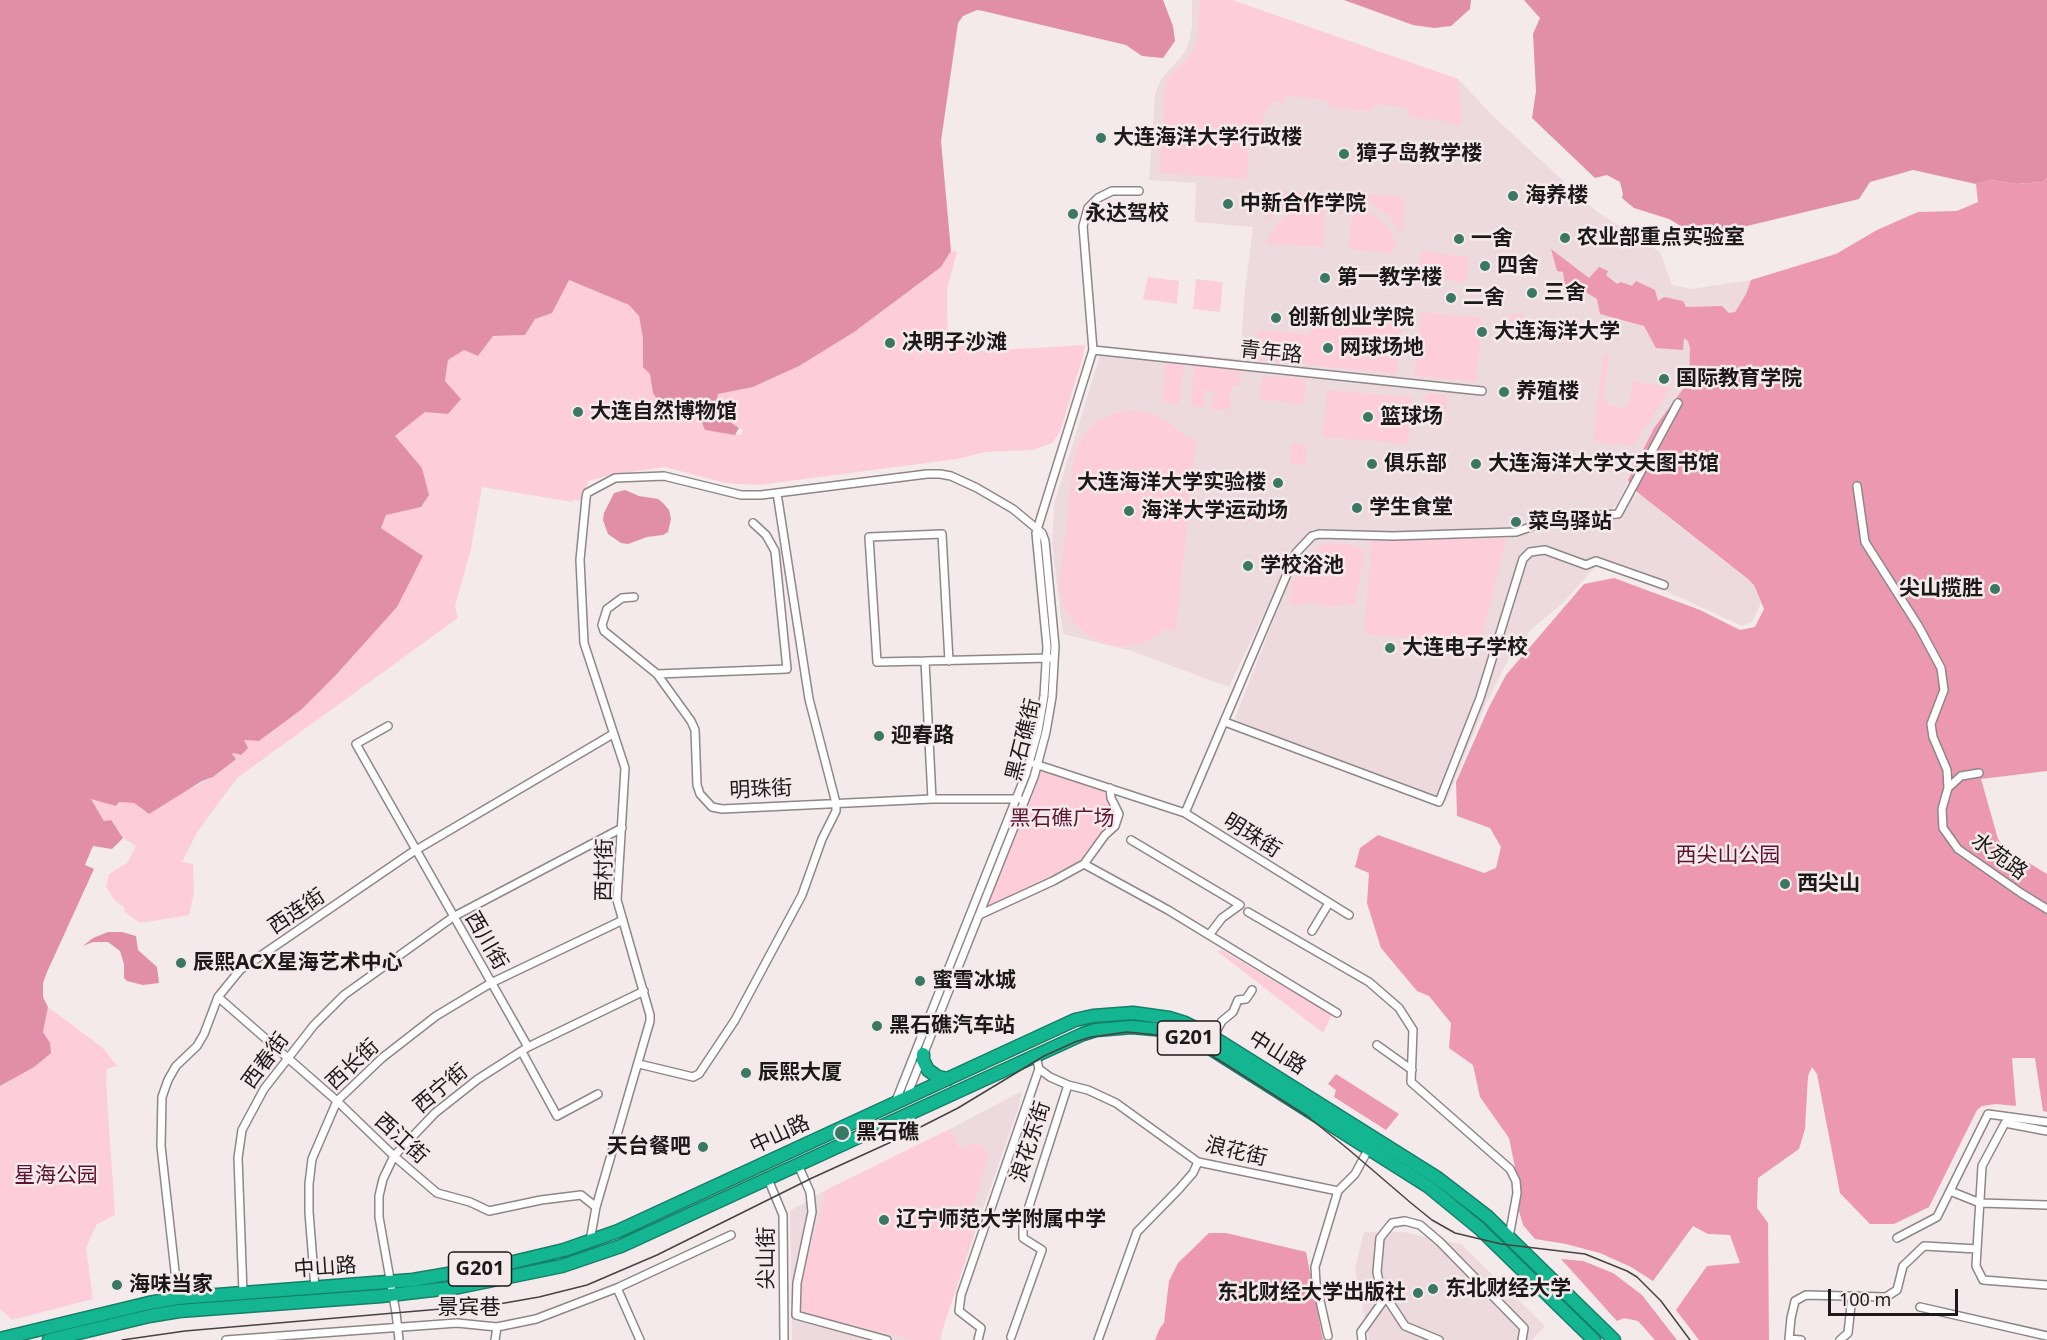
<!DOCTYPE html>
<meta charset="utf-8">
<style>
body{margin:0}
#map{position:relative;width:2047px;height:1340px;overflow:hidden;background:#f4eaec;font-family:"Noto Sans",sans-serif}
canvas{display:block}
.scale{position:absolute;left:1828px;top:1289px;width:130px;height:27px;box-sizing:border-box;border:3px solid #1d191a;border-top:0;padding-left:8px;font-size:18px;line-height:21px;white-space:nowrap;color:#1d191a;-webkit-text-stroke:4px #f4eaec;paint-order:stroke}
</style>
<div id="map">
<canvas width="2047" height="1340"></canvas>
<div class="scale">100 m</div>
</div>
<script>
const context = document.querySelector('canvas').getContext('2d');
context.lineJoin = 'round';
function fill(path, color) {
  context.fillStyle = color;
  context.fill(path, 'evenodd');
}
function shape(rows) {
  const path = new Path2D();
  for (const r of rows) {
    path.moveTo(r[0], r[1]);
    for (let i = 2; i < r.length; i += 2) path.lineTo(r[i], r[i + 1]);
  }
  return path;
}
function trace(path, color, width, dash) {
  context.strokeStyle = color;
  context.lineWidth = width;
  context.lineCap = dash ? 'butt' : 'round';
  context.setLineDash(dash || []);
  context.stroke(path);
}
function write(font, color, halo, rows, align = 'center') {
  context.font = font + ' "Noto Sans","Noto Sans SC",sans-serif';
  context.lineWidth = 5;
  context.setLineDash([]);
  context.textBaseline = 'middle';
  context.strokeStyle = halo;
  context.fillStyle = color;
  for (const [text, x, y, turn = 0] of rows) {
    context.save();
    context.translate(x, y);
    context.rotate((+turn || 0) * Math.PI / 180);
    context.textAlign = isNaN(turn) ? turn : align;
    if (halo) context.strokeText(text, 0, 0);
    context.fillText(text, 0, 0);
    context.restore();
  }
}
fill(shape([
 [1192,0,1232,0,1458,79,1495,118,1596,211,1660,252,1672,285,1691,289,1751,280,1746,294,1698,370,1654,428,1617,504,1610,511,1553,516,1518,528,1390,533,1313,529,1293,552,1229,687,1131,651,1063,634,1052,544,1054,504,1103,346,1240,359,1245,289,1253,227,1195,222,1196,183,1149,180,1155,94,1161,79,1181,57,1188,46,1192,27],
 [1632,494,1642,495,1651,502,1676,523,1748,579,1754,585,1761,603,1752,622,1742,626,1668,592,1596,566,1563,603,1530,630,1524,644,1512,652,1484,708,1446,802,1416,788,1240,724,1235,718,1286,588,1301,557,1318,537,1371,541,1507,538,1527,534,1557,521,1569,519,1587,527,1590,519,1623,516],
 [1022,1091,1018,1109,943,1323,941,1340,792,1340,790,1211,826,1190,950,1129],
 [1364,1232,1403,1232,1461,1244,1545,1326,1532,1340,1369,1340,1355,1269]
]), '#eddadf');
fill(shape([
 [1200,0,1232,0,1458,79,1462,125,1443,123,1443,120,1412,118,1408,115,1409,108,1374,104,1372,111,1329,108,1329,100,1286,96,1285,103,1273,102,1263,117,1262,125,1251,124,1247,179,1159,173,1166,80,1188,58,1197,42],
 [1269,190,1306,193,1278,211,1267,223],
 [1325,193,1323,247,1269,244,1266,242,1273,229,1287,215,1303,204],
 [1356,193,1405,198,1402,234,1389,216],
 [1353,199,1377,217,1389,229,1396,242,1394,250,1390,253,1349,249],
 [951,251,957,252,947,289,948,346,979,345,981,351,1085,345,1083,356,1060,432,1052,443,1033,450,986,452,957,459,759,485,725,483,665,467,610,475,588,481,583,501,573,500,573,502,482,487,471,549,455,606,458,618,237,778,198,831,182,862,193,864,194,893,189,915,140,923,125,912,124,907,115,901,106,887,109,874,127,863,136,846,123,838,118,830,104,821,91,798,116,806,119,802,134,803,145,812,213,777,235,758,232,755,243,739,259,741,302,709,335,676,397,607,423,556,381,528,386,515,421,507,422,468,395,436,425,412,448,414,460,399,445,381,448,360,464,350,478,356,493,336,525,335,535,319,552,313,568,280,629,305,639,316,643,338,643,366,650,374,653,393,664,412,677,405,685,405,698,414,705,430,741,435,743,430,720,415,717,401,718,394,754,387,799,366,941,267],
 [1421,251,1469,257,1466,282,1418,277],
 [1148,277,1179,281,1177,304,1143,299],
 [1196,279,1223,282,1220,312,1193,309],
 [1313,308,1402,317,1397,374,1255,360,1258,330,1310,335],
 [1421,312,1483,318,1476,382,1414,376],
 [1509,314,1523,314,1520,338,1514,337,1515,331,1511,330,1511,328,1515,328,1516,319,1511,319,1510,324,1508,324],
 [1603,356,1609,356,1603,398,1609,406,1624,408,1629,404,1633,381,1671,388,1633,446,1593,442],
 [1166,362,1184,364,1180,404,1162,402],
 [1194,365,1241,369,1239,386,1232,386,1229,416,1228,416,1228,410,1211,409,1212,397,1215,397,1215,392,1205,391,1206,407,1191,406],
 [1263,375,1306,379,1304,404,1260,400],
 [1327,390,1412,397,1408,444,1323,437],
 [1426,393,1444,395,1448,401,1446,412,1441,417,1427,424,1424,422],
 [1128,410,1140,411,1153,414,1171,424,1189,438,1196,439,1176,631,1165,630,1146,642,1125,647,1106,644,1090,637,1075,624,1064,608,1059,589,1074,455,1082,438,1093,424,1114,413],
 [1291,444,1307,445,1305,465,1290,464],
 [1236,500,1254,502,1251,521,1234,519],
 [1507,538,1481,643,1364,634,1371,541],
 [1325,543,1349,544,1365,550,1355,604,1328,607,1313,603,1291,605,1292,583,1304,557,1308,557],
 [1039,770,1104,791,1112,813,1107,825,1080,862,983,911],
 [1220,949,1332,1015,1323,1033,1218,952],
 [48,1007,103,1048,117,1066,107,1069,106,1081,115,1215,97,1224,86,1248,93,1299,12,1320,0,1309,0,1086,6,1084,50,1043,43,1032],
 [950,1129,960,1148,978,1143,989,1153,968,1224,976,1229,939,1340,914,1340,801,1312,801,1285,826,1190]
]), '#fdceda');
fill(shape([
 [2047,178,2047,771,1981,779,1998,839,2004,848,2047,874,2047,1112,2043,1111,2035,1058,2012,1058,2016,1106,1996,1104,1982,1106,1977,1110,1929,1207,1894,1224,1870,1224,1840,1193,1817,1074,1812,1067,1808,1076,1805,1129,1799,1149,1758,1178,1757,1208,1768,1223,1769,1340,1699,1340,1676,1310,1707,1266,1740,1263,1730,1235,1708,1234,1693,1226,1653,1281,1631,1267,1600,1253,1566,1244,1535,1239,1523,1225,1519,1211,1520,1191,1509,1138,1480,1097,1473,1065,1449,1048,1451,1023,1429,996,1417,991,1381,948,1367,903,1369,873,1355,867,1360,848,1378,835,1484,873,1496,868,1501,847,1490,828,1457,816,1456,782,1489,707,1506,675,1584,584,1614,578,1700,610,1740,630,1755,627,1764,609,1754,585,1748,579,1632,488,1628,480,1654,428,1689,381,1690,348,1688,341,1684,338,1683,350,1656,348,1644,326,1600,314,1597,299,1574,285,1563,289,1561,284,1564,280,1563,272,1557,271,1551,249,1589,278,1599,267,1608,271,1606,275,1617,284,1621,282,1632,286,1636,281,1655,290,1658,301,1664,297,1683,301,1686,307,1722,306,1729,313,1735,312,1746,294,1751,280,1836,254,1877,230,1918,212,1957,211,1978,202,1976,184,1992,180,2016,184,2043,182],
 [1336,1074,1399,1114,1386,1130,1334,1097,1336,1090,1328,1084],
 [1209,1233,1226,1233,1306,1252,1323,1340,1155,1340,1160,1328,1164,1323,1169,1281,1178,1263],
 [1561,1259,1583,1261,1613,1273,1642,1295,1677,1340,1655,1340,1638,1321,1624,1318,1617,1321]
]), '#ec98b1');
fill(shape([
 [0,0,1163,0,1173,26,1175,41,1163,58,1142,56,1126,45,983,11,977,10,963,16,958,23,941,141,951,251,941,267,854,332,799,366,753,387,718,394,717,401,720,415,739,428,735,435,705,430,698,414,685,405,677,405,665,412,653,393,650,374,643,367,643,338,639,316,629,305,569,280,552,313,535,319,525,335,493,336,478,356,464,350,448,360,445,381,461,399,448,414,425,412,395,436,422,468,429,495,421,507,386,515,381,528,423,556,397,607,335,676,302,709,259,741,244,740,248,748,241,755,234,753,232,754,236,759,213,777,202,781,149,814,134,803,119,802,116,806,91,799,104,821,111,820,123,838,112,849,93,846,85,865,94,869,47,972,43,983,43,997,48,1007,43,1032,50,1043,51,1053,34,1067,0,1086],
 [1344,0,1471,0,1470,9,1451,26,1434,28,1413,25],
 [1524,0,2047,0,2047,178,2043,182,2016,184,1992,180,1976,184,1913,170,1870,182,1859,199,1693,239,1679,225,1669,219,1634,208,1622,198,1623,194,1620,182,1607,175,1595,178,1532,118,1536,91,1533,34,1540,18],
 [625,490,639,496,658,499,663,503,669,510,671,519,668,532,663,535,647,537,628,544,621,543,608,534,603,520,604,513,614,493],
 [108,932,122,932,136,936,138,950,157,967,159,983,143,985,127,981,124,978,124,964,120,951,108,942,93,942,83,946,93,938]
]), '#e18fa8');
const street = shape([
 [1093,350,1482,391],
 [1857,486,1865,542,1919,627,1941,668,1944,690,1931,724,1933,737,1947,770,1948,788,1942,809,1943,828,1958,849,2021,893,2047,909],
 [634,597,622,598,607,609,602,625,604,631,657,674,691,721,695,730,697,785,700,794,712,807,722,809,932,799,1019,799],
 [925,661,877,662,869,537,942,534,949,661],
 [657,674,787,669,775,551,766,535,753,523],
 [1225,722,1439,802,1480,698,1523,559,1530,552,1545,550,1586,565,1596,561,1664,585],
 [388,726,356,744,528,1047],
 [1035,764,1185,813,1349,915],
 [1110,788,1111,798,1119,814,1115,826,1105,835,1084,864,1168,910,1337,1013],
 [1948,788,1961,776,1979,773],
 [932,799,925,661,1049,658],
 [1185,813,1296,553,1312,536,1319,534,1393,536,1516,532,1557,518,1618,514,1678,403],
 [1131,840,1240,905,1222,918,1209,935],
 [1248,912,1369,982,1399,1008,1413,1030,1411,1082,1510,1169,1516,1181,1517,1193,1509,1237],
 [979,915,1053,881,1084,864],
 [1312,931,1329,903],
 [218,997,337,1101,394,1156,437,1193,470,1202,489,1211,541,1200,581,1195,596,1207],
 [1213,1037,1222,1021,1233,1012,1238,1000,1246,999,1252,990],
 [1377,1045,1412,1070],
 [522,1052,557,1116,598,1094],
 [1036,1056,1039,1069,1050,1077,1068,1085,1088,1090,1116,1103,1198,1162,1338,1191],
 [639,1064,693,1077,699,1074,735,1020,802,895,822,839,836,811,836,803,809,699,777,493],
 [895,1103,1026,774,1038,731,1044,696,1047,647,1036,533,1093,350,1083,226,1088,208,1098,198,1112,191,1139,191],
 [2047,1131,2005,1123,1982,1166,1976,1266,1983,1280,2047,1285],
 [798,1165,810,1192,812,1212,797,1283,796,1315,887,1340],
 [768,1179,783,1215,784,1340],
 [1950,1191,1980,1203,2047,1205],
 [1897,1238,1937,1217,1988,1114,2047,1122],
 [590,1241,596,1207,650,1021,650,1015,617,900,625,768,584,643,580,560,586,498,587,493,615,478,664,476,741,495,761,495,927,474,940,474,951,476,977,488,1013,509,1042,533,1045,541,1055,646,1052,697,1046,732,1034,777,906,1098],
 [315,1288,309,1212,309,1184,312,1159,337,1101,382,1058,436,1016,491,983,623,920],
 [617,1288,640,1340],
 [243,1293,238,1158,242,1130,264,1089,314,1025,344,995,453,917,622,828],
 [178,1298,161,1146,162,1097,168,1080,176,1066,197,1046,204,1034,218,997,240,970,411,853,613,734],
 [1920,1307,2047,1336],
 [1328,1336,1316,1283,1315,1267,1338,1191,1355,1174,1369,1148],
 [1011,1337,1042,1250,1023,1238,1023,1225,1068,1085],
 [226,1340,457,1323,497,1327,536,1319,617,1288,731,1235],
 [399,1340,396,1313,379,1217,379,1196,383,1179,394,1156,435,1113,478,1079,528,1047,644,991],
 [495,1340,497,1327],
 [978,1340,981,1328,959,1311,961,1295,1039,1069],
 [1098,1340,1137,1232,1179,1189,1193,1173,1198,1162],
 [1362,1340,1361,1332,1386,1297],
 [1439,1340,1405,1326,1386,1297,1379,1282,1377,1272,1380,1238,1392,1223,1405,1221,1420,1225,1440,1242,1524,1328,1522,1340],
 [1801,1340,1789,1339,1791,1318,1795,1301,1806,1295,1886,1297,1897,1290,1903,1266,1924,1246,1977,1249],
 [1840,1340,1848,1333,1852,1296]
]);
const highway = shape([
 [923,1054,923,1060,928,1070,938,1077,948,1079],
 [0,1339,149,1303,178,1298,413,1280,501,1265,564,1250,618,1231,1075,1020,1093,1016,1133,1013,1169,1018,1185,1023,1213,1037,1436,1177,1488,1217,1614,1340],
 [49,1340,149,1316,179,1311,381,1296,459,1287,562,1266,621,1246,1083,1034,1096,1030,1132,1027,1165,1030,1195,1040,1208,1047,1429,1187,1479,1228,1594,1340]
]);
trace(street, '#8f8688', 10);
trace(highway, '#167f67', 15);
trace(street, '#fff', 7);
trace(highway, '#13b690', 12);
trace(shape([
 [122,1340,185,1331,499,1304,539,1297,587,1285,657,1255,812,1178,889,1143,958,1108,1044,1056,1075,1042,1091,1037,1127,1032,1167,1036,1203,1050,1307,1116,1348,1149,1411,1203,1432,1220,1455,1233,1501,1244,1585,1254,1627,1271,1637,1277,1661,1301,1690,1340]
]), '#474243', 1.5);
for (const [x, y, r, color] of [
 [1101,138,6,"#3a7864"],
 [1344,154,6,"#3a7864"],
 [1513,196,6,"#3a7864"],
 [1228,204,6,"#3a7864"],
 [1073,214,6,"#3a7864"],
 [1565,238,6,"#3a7864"],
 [1459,239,6,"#3a7864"],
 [1485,266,6,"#3a7864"],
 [1325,278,6,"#3a7864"],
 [1532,293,6,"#3a7864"],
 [1451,298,6,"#3a7864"],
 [1276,318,6,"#3a7864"],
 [1482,332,6,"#3a7864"],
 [890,343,6,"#3a7864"],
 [1328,348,6,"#3a7864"],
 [1664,379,6,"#3a7864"],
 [1504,392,6,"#3a7864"],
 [578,412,6,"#3a7864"],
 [1368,417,6,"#3a7864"],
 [1372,464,6,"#3a7864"],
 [1476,464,6,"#3a7864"],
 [1278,483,6,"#3a7864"],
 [1357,508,6,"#3a7864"],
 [1129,511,6,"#3a7864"],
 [1516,522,6,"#3a7864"],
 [1248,566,6,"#3a7864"],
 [1995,589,6,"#3a7864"],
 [1390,648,6,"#3a7864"],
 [879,736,6,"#3a7864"],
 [1785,884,6,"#3a7864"],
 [181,963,6,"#3a7864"],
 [920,981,6,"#3a7864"],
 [877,1026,6,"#3a7864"],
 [746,1073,6,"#3a7864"],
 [842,1133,8,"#3a7864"],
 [703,1147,6,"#3a7864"],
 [884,1220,6,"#3a7864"],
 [117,1285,6,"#3a7864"],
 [1433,1289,6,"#3a7864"],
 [1418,1293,6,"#3a7864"]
]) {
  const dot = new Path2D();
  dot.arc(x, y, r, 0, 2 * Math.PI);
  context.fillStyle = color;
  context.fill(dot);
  trace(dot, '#f4eaec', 2);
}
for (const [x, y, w] of [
 [1189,1038,63],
 [480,1269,63]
]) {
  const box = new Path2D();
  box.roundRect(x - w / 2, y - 17, w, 34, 4.5);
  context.fillStyle = '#f4eaec';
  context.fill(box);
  trace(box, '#1d191a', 1.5);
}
write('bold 20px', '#1d191a', null, [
 ["G201",1189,1038],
 ["G201",480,1269]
]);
write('bold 21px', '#1d191a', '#f4eaec', [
 ["大连海洋大学行政楼",1113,138],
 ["獐子岛教学楼",1356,154],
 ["海养楼",1525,196],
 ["中新合作学院",1240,204],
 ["永达驾校",1085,214],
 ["农业部重点实验室",1577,238],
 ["一舍",1471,239],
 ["四舍",1497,266],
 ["第一教学楼",1337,278],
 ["三舍",1544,293],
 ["二舍",1463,298],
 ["创新创业学院",1288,318],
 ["大连海洋大学",1494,332],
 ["决明子沙滩",902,343],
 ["网球场地",1340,348],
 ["国际教育学院",1676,379],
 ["养殖楼",1516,392],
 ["大连自然博物馆",590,412],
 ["篮球场",1380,417],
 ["俱乐部",1384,464],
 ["大连海洋大学文夫图书馆",1488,464],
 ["大连海洋大学实验楼",1266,483,"right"],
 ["学生食堂",1369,508],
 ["海洋大学运动场",1141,511],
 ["菜鸟驿站",1528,522],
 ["学校浴池",1260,566],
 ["尖山揽胜",1983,589,"right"],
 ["大连电子学校",1402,648],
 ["迎春路",891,736],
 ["西尖山",1797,884],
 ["辰熙ACX星海艺术中心",193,963],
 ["蜜雪冰城",932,981],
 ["黑石礁汽车站",889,1026],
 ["辰熙大厦",758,1073],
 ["黑石礁",856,1133],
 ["天台餐吧",691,1147,"right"],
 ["辽宁师范大学附属中学",896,1220],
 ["海味当家",129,1285],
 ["东北财经大学",1445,1289],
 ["东北财经大学出版社",1406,1293,"right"]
], 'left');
write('21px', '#1d191a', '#f4eaec', [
 ["青年路",1271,353,6],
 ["黑石礁街",1024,740,-76],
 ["明珠街",761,790,-3],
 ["明珠街",1252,836,32],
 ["水苑路",1999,857,36],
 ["西村街",605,870,-89],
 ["西连街",297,912,-34],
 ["西川街",486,941,60],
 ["中山路",1277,1053,32],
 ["西春街",266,1061,-54],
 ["西长街",353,1065,-43],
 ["西宁街",441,1089,-40],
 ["中山路",780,1135,-25],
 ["西江街",401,1139,42],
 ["浪花东街",1031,1142,-72],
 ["浪花街",1236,1152,14],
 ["尖山街",767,1258,-90],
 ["中山路",325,1268,-4],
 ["景宾巷",469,1308]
]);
write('21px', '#5b1330', '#f4eaec', [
 ["黑石礁广场",1062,819],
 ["西尖山公园",1728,856],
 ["星海公园",56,1176]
]);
</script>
